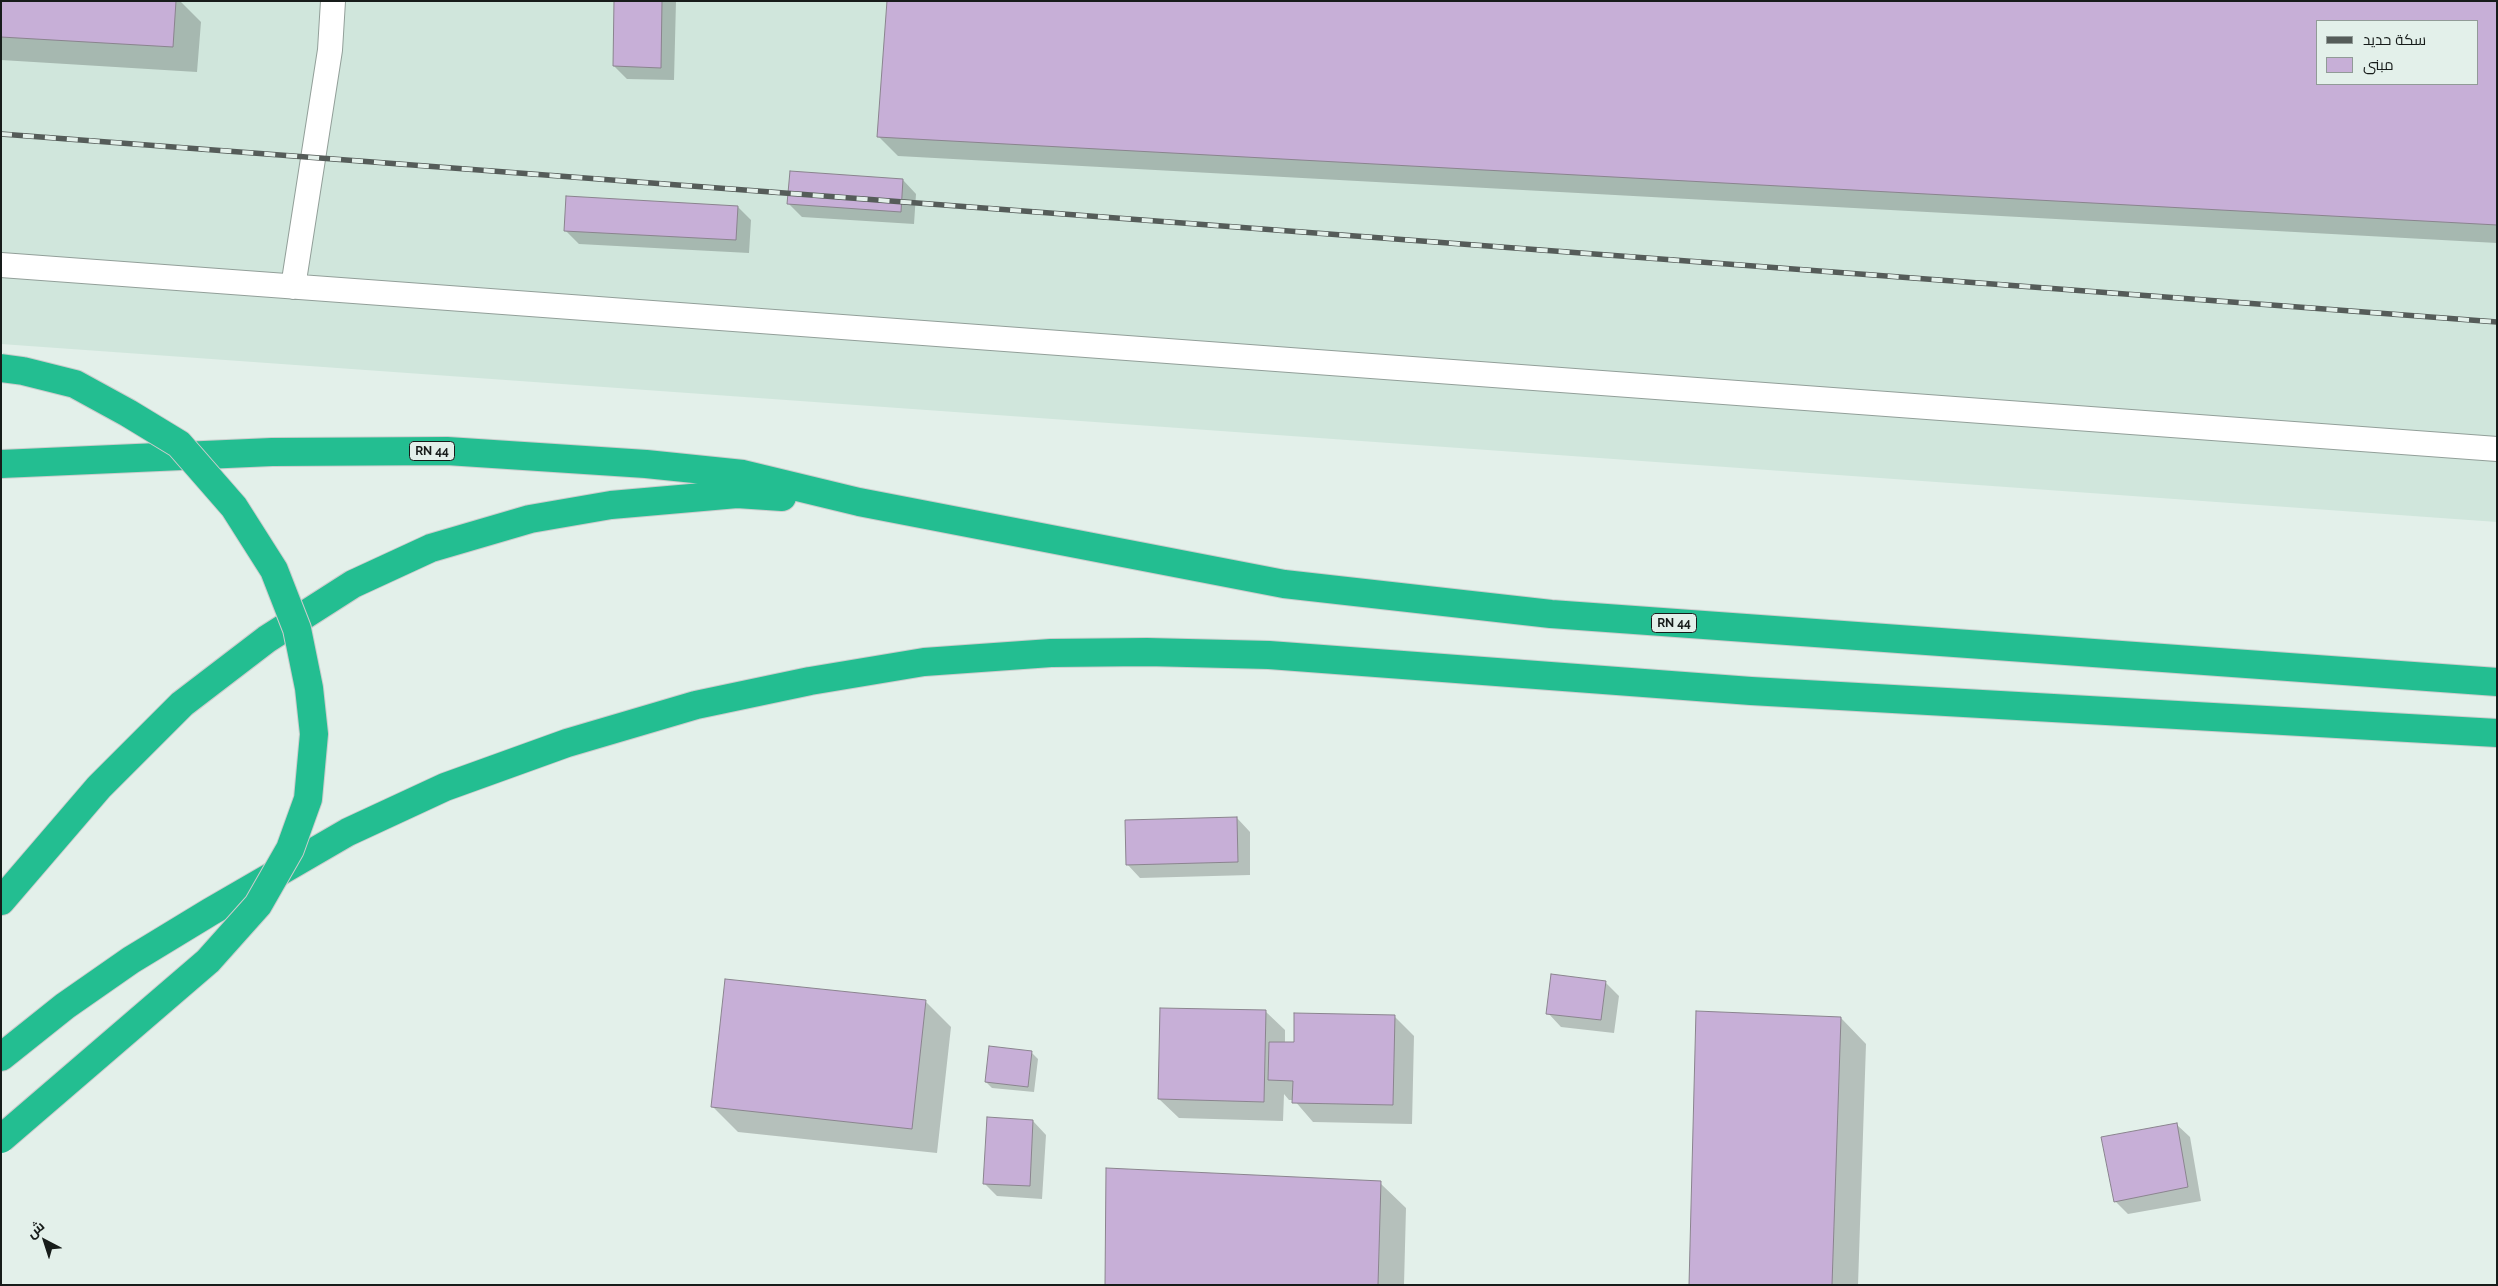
<!DOCTYPE html>
<meta charset="utf-8">
<style>
body{margin:0}
#map{position:relative;width:2498px;height:1286px;overflow:hidden;background:#e3f0ea;font-family:Raleway,Cairo,sans-serif}
canvas{display:block}
.frame{position:absolute;inset:0;border:2px solid #171c1a;pointer-events:none}
.legend{position:absolute;left:2316px;top:20px;width:162px;height:65px;box-sizing:border-box;background:#e3f0ea;border:1px solid #919b97;margin:0;padding:6px 9px;list-style:none;font-size:15px;color:#171c1a}
.legend li{display:flex;align-items:center;gap:10px;height:25px}
.legend b{width:25px;border:1px solid #919b97}
.north{position:absolute;left:20px;top:1216px;width:50px;height:50px;-webkit-text-stroke:4px #e3f0ea;paint-order:stroke;rotate:320deg;font-size:14px;font-weight:700;line-height:20px;text-align:center;color:#171c1a}
.north::after{content:'';display:block;margin:auto;width:18px;height:22px;background:#171c1a;clip-path:polygon(50% 0,100% 100%,50% 72%,0 100%)}
</style>
<div id="map">
<canvas width="2498" height="1286"></canvas>
<div class="frame"></div>
<ul class="legend">
<li><b style="height:6px;background:#555c59"></b>سكة حديد</li>
<li><b style="height:14px;background:#c7afd7"></b>مبنى</li>
</ul>
<div class="north">ش</div>
</div>
<script>
const context = document.querySelector('canvas').getContext('2d');
context.lineJoin = 'round';
function fill(path, color) {
  context.fillStyle = color;
  context.fill(path, 'evenodd');
}
function shape(rows) {
  const path = new Path2D();
  for (const r of rows) {
    path.moveTo(r[0], r[1]);
    for (let i = 2; i < r.length; i += 2) path.lineTo(r[i], r[i + 1]);
  }
  return path;
}
function trace(path, color, width, dash) {
  context.strokeStyle = color;
  context.lineWidth = width;
  context.lineCap = dash ? 'butt' : 'round';
  context.setLineDash(dash || []);
  context.stroke(path);
}
function write(font, color, halo, rows, align = 'center') {
  context.font = font + ' Raleway,sans-serif';
  context.lineWidth = 4.5;
  context.setLineDash([]);
  context.textBaseline = 'middle';
  context.strokeStyle = halo;
  context.fillStyle = color;
  for (const [text, x, y, turn = 0] of rows) {
    context.save();
    context.translate(x, y);
    context.rotate((+turn || 0) * Math.PI / 180);
    context.textAlign = isNaN(turn) ? turn : align;
    if (halo) context.strokeText(text, 0, 0);
    context.fillText(text, 0, 0);
    context.restore();
  }
}
fill(shape([
 [1,1,2497,1,2497,522,1,344],
 [2317,21,2477,21,2477,84,2317,84]
]), '#d0e6dc');
fill(shape([
 [1,1,180,1,201,22,197,72,1,60],
 [615,1,676,1,674,80,627,79,614,66],
 [2497,1,2497,243,898,156,878,136],
 [2317,21,2477,21,2477,84,2317,84],
 [903,180,916,194,914,224,802,217,788,203],
 [738,207,751,220,749,253,579,244,565,230],
 [1237,818,1250,832,1250,875,1140,878,1127,864],
 [1606,983,1619,996,1614,1033,1561,1027,1548,1013],
 [925,1001,951,1027,937,1153,738,1132,713,1107],
 [1265,1011,1285,1030,1285,1043,1295,1044,1394,1016,1414,1036,1412,1124,1313,1122,1294,1100,1289,1100,1284,1094,1283,1121,1179,1118,1159,1099],
 [1841,1018,1866,1044,1858,1285,1691,1285],
 [1031,1052,1038,1059,1034,1092,992,1088,986,1082],
 [1033,1121,1046,1135,1042,1199,997,1196,984,1183],
 [2176,1124,2190,1137,2201,1201,2128,1214,2115,1201],
 [1380,1183,1406,1208,1404,1285,1106,1285]
]), '#0003');
const building = shape([
 [1,1,176,1,173,47,1,37,1,1],
 [614,1,662,1,661,68,613,66,614,1],
 [887,1,2497,1,2497,225,877,137,887,1],
 [2317,21,2477,21,2477,84,2317,84,2317,21],
 [790,171,903,179,901,212,787,204,790,171],
 [566,196,738,206,736,240,564,231,566,196],
 [1237,817,1238,862,1126,865,1125,820,1237,817],
 [1551,974,1606,981,1601,1020,1546,1014,1551,974],
 [725,979,926,1000,912,1129,711,1107,725,979],
 [1160,1008,1266,1010,1264,1102,1158,1099,1160,1008],
 [1696,1011,1841,1017,1832,1285,1689,1285,1696,1011],
 [1294,1013,1395,1015,1393,1105,1292,1103,1293,1081,1268,1080,1269,1042,1294,1042,1294,1013],
 [989,1046,1032,1051,1028,1087,985,1082,989,1046],
 [987,1117,1033,1120,1030,1186,983,1184,987,1117],
 [2177,1123,2188,1187,2114,1202,2101,1137,2177,1123],
 [1106,1168,1381,1181,1378,1285,1105,1285,1106,1168]
]);
fill(building, '#c7afd7');
trace(building, '#8a848e', 1);
const lane = shape([
 [1,265,2497,449],
 [293,287,330,50,333,1]
]);
const highway = shape([
 [1,464,272,452,447,451,646,464,743,474,859,502,1284,584,1551,614,2497,682],
 [1,901,99,787,182,704,267,639,353,584,431,548,530,519,611,505,737,494,782,497],
 [1,1057,65,1006,131,960,210,912,348,832,445,787,567,743,696,705,810,681,924,662,1051,653,1147,652,1269,655,1751,691,2497,733]
]);
trace(lane, '#929f99', 26);
trace(highway, '#cccdcd', 30);
trace(lane, '#fff', 24);
trace(highway, '#23be91', 28);
const rail = shape([
 [1,134,2497,322]
]);
trace(rail, '#555c59', 5.5);
trace(rail, '#e3f0ea', 4, [11]);
const highwayBridge = shape([
 [1,368,23,371,75,384,128,413,179,444,234,507,274,570,297,629,309,688,314,734,308,799,290,849,258,905,208,961,1,1139]
]);
trace(highwayBridge, '#cccdcd', 30, []);
trace(highwayBridge, '#23be91', 28);
for (const [x, y, w] of [
 [432,451,45],
 [1674,623,45]
]) {
  const box = new Path2D();
  box.roundRect(x - w / 2, y - 9.5, w, 19, 4);
  context.fillStyle = '#e3f0ea';
  context.fill(box);
  trace(box, '#171c1a', 1);
}
write('bold 12px', '#171c1a', null, [
 ["RN 44",432,451],
 ["RN 44",1674,623]
]);
</script>
